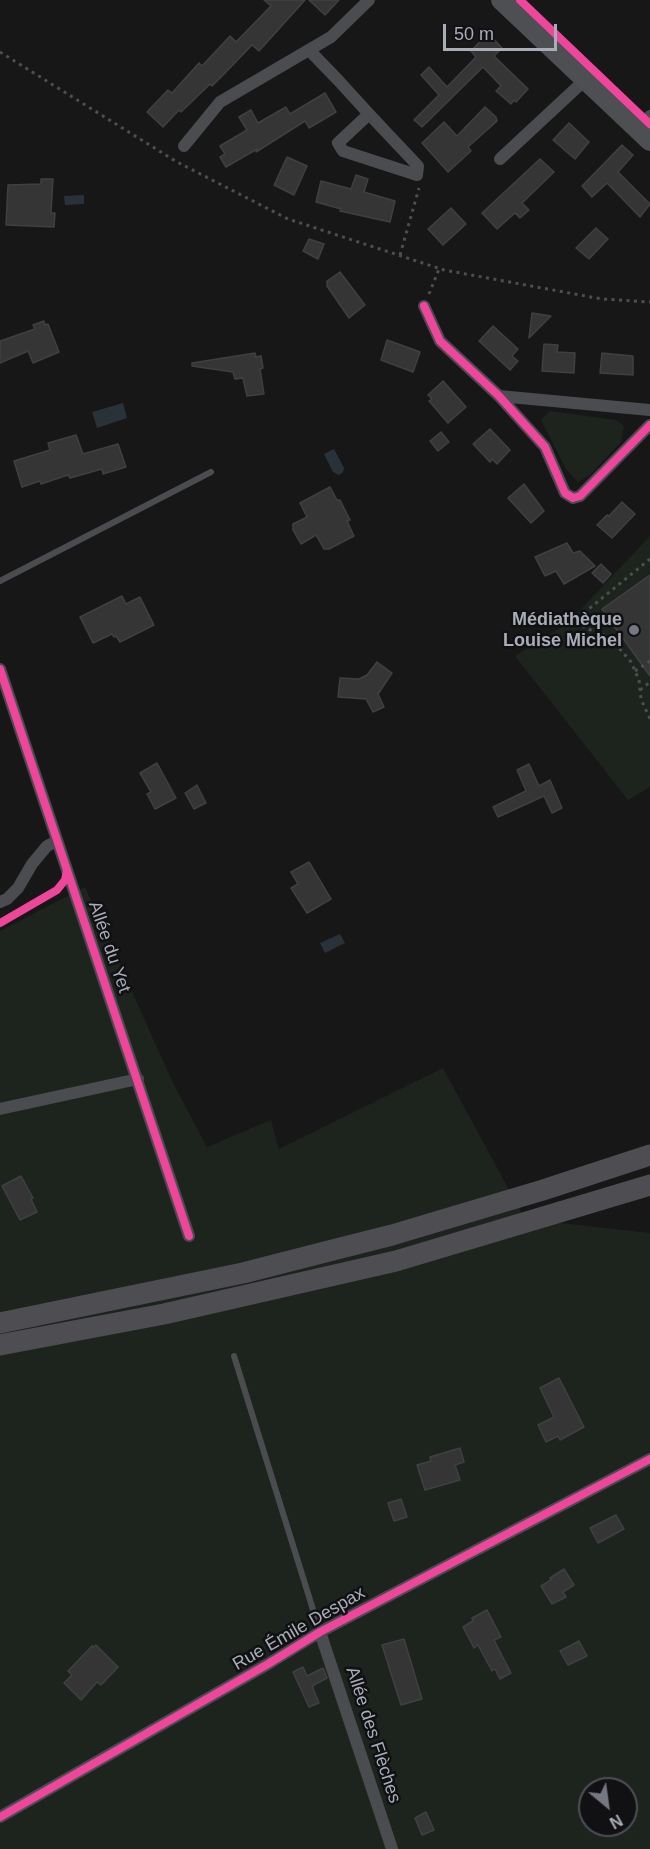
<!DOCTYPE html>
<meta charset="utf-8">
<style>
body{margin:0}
#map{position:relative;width:650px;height:1849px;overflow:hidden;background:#171717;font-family:Arial,sans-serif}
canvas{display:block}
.north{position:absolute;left:578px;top:1777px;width:60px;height:60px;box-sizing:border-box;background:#111113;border:2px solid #4d4f55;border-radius:50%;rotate:151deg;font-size:16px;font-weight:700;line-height:24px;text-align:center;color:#a8adb8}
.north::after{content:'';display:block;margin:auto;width:21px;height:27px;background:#757880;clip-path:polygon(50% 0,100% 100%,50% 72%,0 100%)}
.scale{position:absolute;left:443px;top:24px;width:114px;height:27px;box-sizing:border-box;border:3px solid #a8adb8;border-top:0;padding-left:8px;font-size:18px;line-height:21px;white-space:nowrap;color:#a8adb8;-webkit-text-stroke:4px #111113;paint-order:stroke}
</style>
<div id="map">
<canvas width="650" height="1849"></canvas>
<div class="north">N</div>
<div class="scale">50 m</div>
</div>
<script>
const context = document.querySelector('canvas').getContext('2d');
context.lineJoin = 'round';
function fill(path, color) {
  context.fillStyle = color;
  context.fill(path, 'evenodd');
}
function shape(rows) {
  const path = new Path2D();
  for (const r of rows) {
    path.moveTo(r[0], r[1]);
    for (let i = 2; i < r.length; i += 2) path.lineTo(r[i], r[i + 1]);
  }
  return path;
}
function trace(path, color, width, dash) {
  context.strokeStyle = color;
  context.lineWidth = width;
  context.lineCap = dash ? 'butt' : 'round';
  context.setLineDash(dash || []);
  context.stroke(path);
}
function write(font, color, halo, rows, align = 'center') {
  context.font = font + ' Arial,sans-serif';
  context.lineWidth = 5;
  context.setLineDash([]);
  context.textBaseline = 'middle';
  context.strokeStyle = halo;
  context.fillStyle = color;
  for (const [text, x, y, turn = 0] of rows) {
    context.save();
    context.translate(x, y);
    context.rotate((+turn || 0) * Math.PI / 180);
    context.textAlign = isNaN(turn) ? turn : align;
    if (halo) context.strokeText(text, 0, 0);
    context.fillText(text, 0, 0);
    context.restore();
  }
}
fill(shape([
 [550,411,616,420,624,426,621,442,590,475,578,482,566,469,541,420],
 [650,536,650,787,628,800,515,656,568,623],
 [85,887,173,1083,207,1147,271,1120,279,1149,443,1068,525,1219,650,1233,650,1849,0,1849,0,931],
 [590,1789,626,1789,626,1825,590,1825]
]), '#1d241e');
fill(shape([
 [84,195,84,204,65,205,64,196],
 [123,403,127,418,97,428,92,412],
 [334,449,344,468,343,472,339,475,333,472,324,454],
 [340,934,345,943,325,953,320,943]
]), '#2a3239');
const building = shape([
 [264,0,305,0,259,51,252,45,224,74,212,86,210,84,181,112,179,110,163,127,147,112,168,90,172,93,199,63,202,66,230,36,236,42,271,6,264,0],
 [309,0,339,0,325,15,309,0],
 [488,33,502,48,494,56,528,89,516,102,514,100,511,104,496,91,501,86,483,67,422,127,414,120,439,95,421,75,429,67,447,87,476,57,471,51,488,33],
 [325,93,336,112,309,128,305,121,256,152,257,149,226,167,220,157,225,154,220,146,247,130,239,117,251,110,258,123,286,107,290,114,325,93],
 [485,107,496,117,497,121,468,147,471,151,448,172,422,143,444,122,457,136,485,107],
 [569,123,589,142,575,159,553,140,569,123],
 [622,145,633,155,618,172,650,204,640,217,607,183,592,197,582,186,622,145],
 [287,157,307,166,294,195,274,185,287,157],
 [540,159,554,172,522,203,529,210,520,218,515,213,497,229,482,213,540,159],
 [356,175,368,179,364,192,395,201,390,222,340,211,341,209,316,202,321,181,351,189,356,175],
 [41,179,53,179,51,213,55,213,54,227,6,225,8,185,41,184,41,179],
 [451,208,466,224,443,245,428,229,451,208],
 [596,228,608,239,589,259,576,248,596,228],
 [309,239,324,244,318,259,303,251,309,239],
 [340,272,365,305,349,318,327,286,327,281,340,272],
 [532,313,551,316,529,338,532,313],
 [44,321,45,325,48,324,59,352,33,363,28,351,0,363,0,341,35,329,33,325,44,321],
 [493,326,518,349,512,356,518,361,510,370,479,341,493,326],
 [387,340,420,352,413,372,381,360,387,340],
 [544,344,558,345,557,352,575,353,574,373,542,371,544,344],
 [255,353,256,357,261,356,263,368,260,369,264,394,247,396,243,378,235,379,233,372,192,366,192,363,255,353],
 [602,353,633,356,633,375,600,373,602,353],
 [443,381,466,407,448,423,429,401,432,399,428,395,443,381],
 [490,429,510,450,497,464,492,459,490,462,473,444,490,429],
 [441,432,449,442,438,451,430,441,441,432],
 [76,435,83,454,118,444,126,467,103,474,102,469,70,478,68,475,41,484,40,481,22,487,14,461,50,450,48,443,76,435],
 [524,484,544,511,531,523,508,498,524,484],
 [330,487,337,500,340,500,350,520,347,521,354,536,329,549,324,549,316,535,301,544,293,530,293,524,307,517,300,503,330,487],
 [622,502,635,514,612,538,597,525,607,515,609,516,622,502],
 [567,543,573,553,580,551,595,566,564,584,556,571,545,576,535,557,567,543],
 [601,564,611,574,603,583,592,573,601,564],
 [650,575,650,676,602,609,650,575],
 [122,596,126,604,140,597,154,625,120,642,116,636,114,637,112,634,93,643,80,617,122,596],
 [377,662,392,673,378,694,384,707,373,712,366,699,338,697,340,678,359,679,367,675,377,662],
 [157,763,176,798,155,809,147,794,151,792,140,773,157,763],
 [529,764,539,786,550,780,562,808,552,813,544,796,498,817,493,807,526,791,517,770,529,764],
 [197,785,206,803,194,809,185,793,197,785],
 [309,862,331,899,307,913,291,888,298,884,291,872,309,862],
 [21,1176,33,1198,31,1199,37,1212,20,1220,2,1186,21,1176],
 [559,1378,584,1427,560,1440,558,1436,546,1442,538,1425,554,1417,540,1388,559,1378],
 [460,1448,464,1462,455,1465,460,1480,425,1490,417,1465,431,1461,430,1457,460,1448],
 [401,1499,407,1517,394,1521,388,1503,401,1499],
 [616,1515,624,1529,598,1543,590,1528,616,1515],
 [564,1569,574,1585,563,1592,566,1597,552,1604,541,1586,551,1580,550,1578,564,1569],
 [487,1610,501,1637,494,1640,511,1673,500,1679,495,1669,492,1671,478,1645,474,1648,463,1627,473,1621,472,1618,487,1610],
 [404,1639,422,1699,401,1705,382,1645,404,1639],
 [579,1641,587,1656,568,1665,560,1651,579,1641],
 [96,1645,118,1667,101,1685,97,1682,81,1700,64,1683,72,1675,68,1671,92,1646,94,1647,96,1645],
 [303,1667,307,1676,323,1668,327,1678,312,1686,319,1703,309,1707,293,1672,303,1667],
 [426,1812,434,1830,422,1835,415,1818,426,1812]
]);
fill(building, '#353536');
trace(building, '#3f4043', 1.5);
trace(shape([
 [0,52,177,162,288,219,444,270,602,299,650,302],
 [400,255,419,188],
 [429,294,439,269],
 [650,559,585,612,582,619,584,627,593,631,600,632,613,641,631,662,639,680,641,699,650,719],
 [635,671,650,661],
 [640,690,649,683]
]), '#4d4e52', 3, [3, 4.5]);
trace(shape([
 [0,581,211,472],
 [234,1356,320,1632]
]), '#4b4c50', 6);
trace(shape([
 [309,50,338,80,369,114,418,166,417,175,343,151,338,143,369,114],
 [635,127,650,116],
 [184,146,220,102,331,37,369,0],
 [500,159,586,79],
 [424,306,440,341,499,396,545,447,565,493,573,498,580,496,650,425],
 [499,396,650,410],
 [0,669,189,1236],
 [0,902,7,899,18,888,32,864,47,846,57,841],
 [0,1109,138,1079],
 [320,1632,392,1849],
 [0,1817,268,1664,320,1632,650,1459]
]), '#4b4c50', 12);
trace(shape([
 [501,0,650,141]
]), '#4d4f52', 20);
trace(shape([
 [0,1323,243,1273,321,1253,392,1235,543,1190,650,1155],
 [0,1345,164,1314,396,1261,650,1185]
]), '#4e4e52', 21);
trace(shape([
 [520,0,650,124],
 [424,306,440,341,499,396,545,447,565,493,573,498,580,496,650,425],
 [0,669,189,1236],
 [0,923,57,890,65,880,67,870],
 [0,1817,268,1664,320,1632,650,1459]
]), '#ed469a', 8);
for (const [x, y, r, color] of [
 [634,630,6,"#757880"]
]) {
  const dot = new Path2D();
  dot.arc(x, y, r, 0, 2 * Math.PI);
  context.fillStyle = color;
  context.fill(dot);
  trace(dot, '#111113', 2);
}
write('bold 18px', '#a8adb8', '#111113', [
 ["Médiathèque",622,620],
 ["Louise Michel",622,641]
], 'right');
write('18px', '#a8adb8', '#111113', [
 ["Allée du Yet",109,947,71],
 ["Rue Émile Despax",299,1629,-30],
 ["Allée des Flèches",373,1735,72]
]);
</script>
